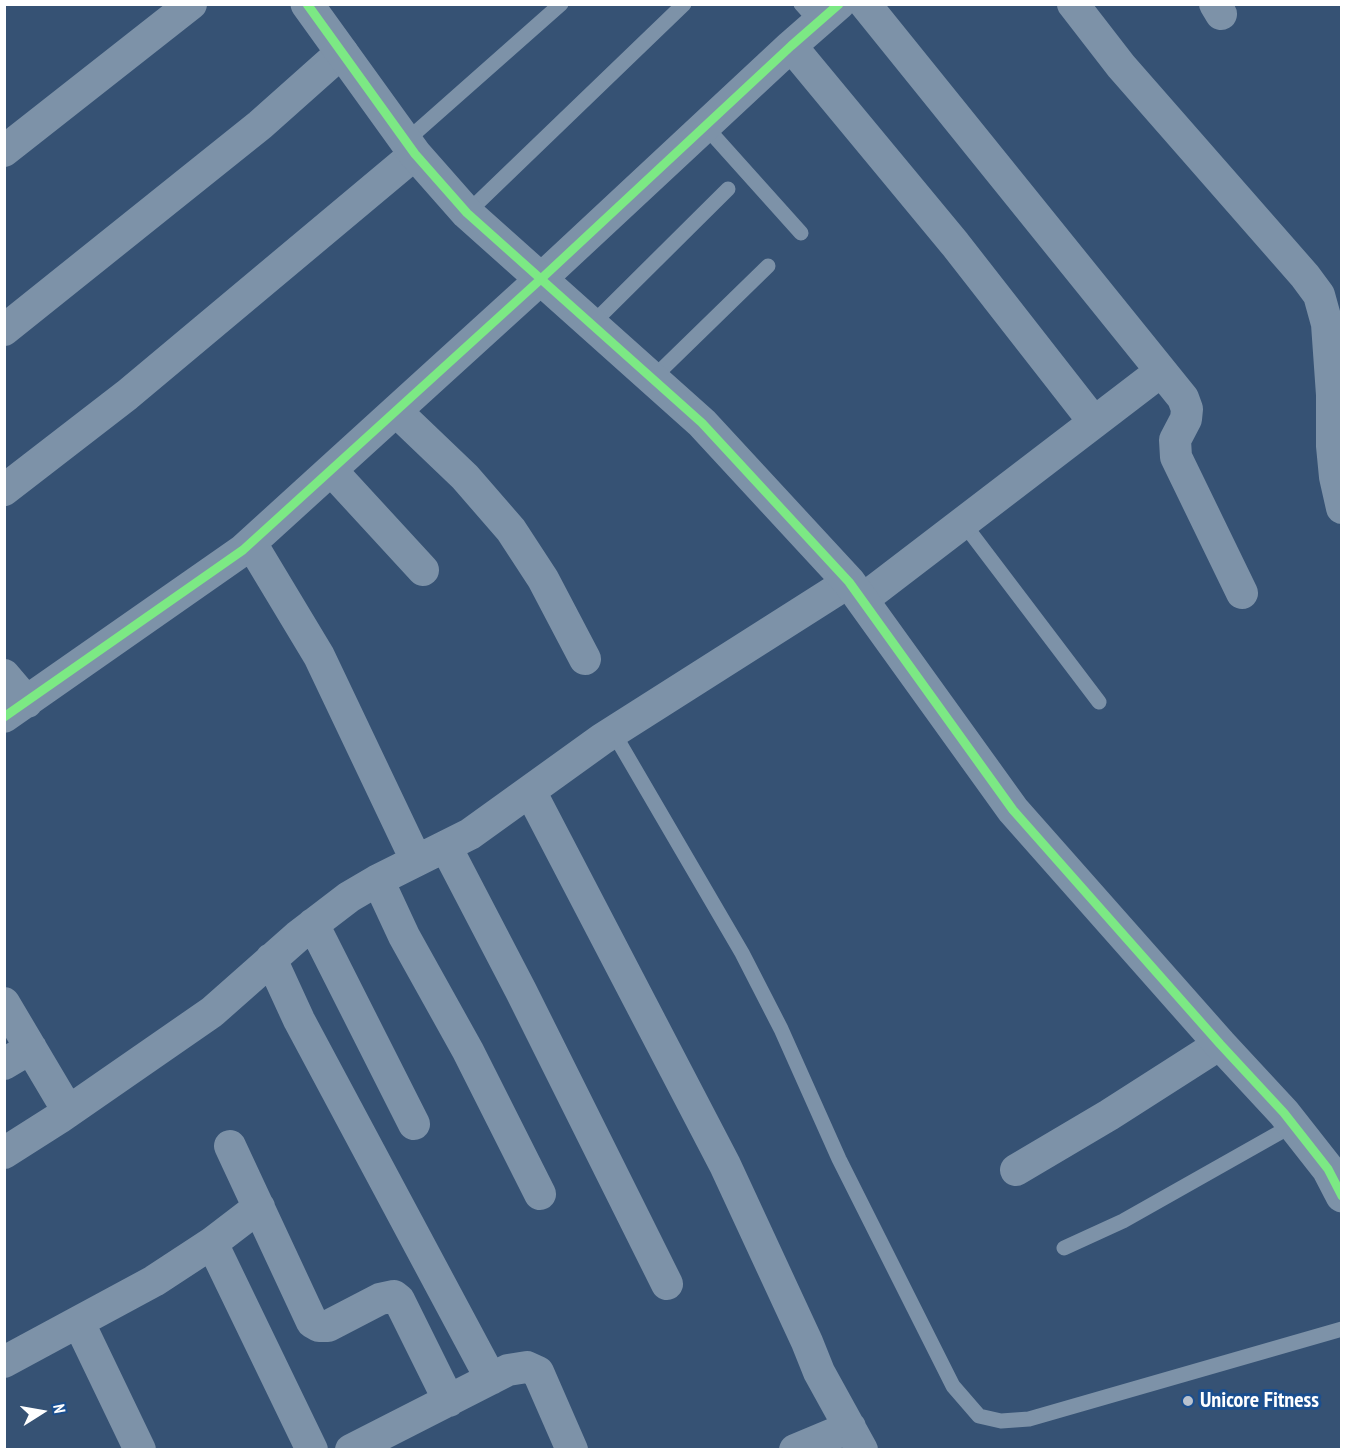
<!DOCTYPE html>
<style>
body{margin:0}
#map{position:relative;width:1346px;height:1454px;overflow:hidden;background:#365274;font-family:"PT Sans Narrow",sans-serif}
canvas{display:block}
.frame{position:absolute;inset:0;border:6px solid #fff;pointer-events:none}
.north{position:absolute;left:12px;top:1382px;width:60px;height:60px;-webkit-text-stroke:4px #1b4f8f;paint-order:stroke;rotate:79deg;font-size:16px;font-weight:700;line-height:24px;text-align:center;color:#fff}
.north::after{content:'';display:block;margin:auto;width:21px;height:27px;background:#fff;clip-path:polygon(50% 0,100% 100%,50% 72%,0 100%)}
</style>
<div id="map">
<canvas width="1346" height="1454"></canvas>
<div class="frame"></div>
<div class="north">N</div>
</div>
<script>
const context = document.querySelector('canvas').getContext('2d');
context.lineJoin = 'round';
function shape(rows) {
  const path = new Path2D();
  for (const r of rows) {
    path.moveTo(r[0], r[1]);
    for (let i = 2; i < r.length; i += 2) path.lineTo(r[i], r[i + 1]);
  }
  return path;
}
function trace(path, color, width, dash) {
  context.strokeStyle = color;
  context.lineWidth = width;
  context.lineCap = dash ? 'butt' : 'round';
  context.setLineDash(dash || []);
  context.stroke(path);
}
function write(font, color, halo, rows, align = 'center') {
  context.font = font + ' "PT Sans Narrow",sans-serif';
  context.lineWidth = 6;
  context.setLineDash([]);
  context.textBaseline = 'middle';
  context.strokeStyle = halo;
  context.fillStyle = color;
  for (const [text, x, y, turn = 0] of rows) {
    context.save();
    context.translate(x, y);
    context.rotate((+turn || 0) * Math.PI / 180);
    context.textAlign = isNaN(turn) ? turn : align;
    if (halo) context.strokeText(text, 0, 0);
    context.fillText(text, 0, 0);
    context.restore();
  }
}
trace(shape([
 [801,4,818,23],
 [705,126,801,233],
 [406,141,561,4],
 [467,213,684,4],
 [593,323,728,189],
 [653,378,768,266],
 [964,524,1099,702],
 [613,732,742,953,781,1029,839,1159,953,1386,979,1416,1001,1421,1029,1419,1342,1329],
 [1064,1248,1123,1221,1293,1125]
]), '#7d92a8', 15);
trace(shape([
 [865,4,1183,398,1187,409,1186,419,1175,440,1176,457,1242,593],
 [1073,4,1121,66,1305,276,1319,295,1327,324,1332,395,1332,446,1335,477,1342,508],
 [1215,4,1221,14],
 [791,46,955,244,1094,422],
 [4,151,191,4],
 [4,330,260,125,342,52],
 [396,411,465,477,511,530,543,579,585,659],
 [331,470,423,570],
 [4,490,127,395,415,154],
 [251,543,319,656,416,860],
 [862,600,1160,372],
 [4,675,27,702],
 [4,717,243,550,542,278,791,46,839,4],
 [530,791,725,1165,807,1342,819,1372,862,1450],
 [446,847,521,991,667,1284],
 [378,880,404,936,468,1051,540,1194],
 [313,924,414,1124],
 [271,959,299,1020,491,1379],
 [4,1003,68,1111],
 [4,1064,31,1048],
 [230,1146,312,1322,319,1326,328,1326,380,1299,394,1296,399,1300,449,1401],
 [4,1153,59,1118,212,1012,298,936,349,897,378,880,470,834,602,739,849,582],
 [1016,1170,1109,1115,1220,1044],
 [212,1243,312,1450],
 [79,1323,140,1450],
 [4,1362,154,1281,212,1243,259,1207],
 [351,1450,508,1370,527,1367,538,1372,572,1450],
 [795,1450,850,1427]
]), '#7d92a8', 32);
trace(shape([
 [307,4,415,154,467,213,702,423,849,582,1013,810,1220,1044,1284,1113,1328,1169,1342,1196]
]), '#7d92a8', 33);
trace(shape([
 [307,4,415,154,467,213,702,423,849,582,1013,810,1220,1044,1284,1113,1328,1169,1342,1196],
 [4,717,243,550,542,278,791,46,839,4]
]), '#7ce984', 9);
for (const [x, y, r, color] of [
 [1188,1401,6,"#b9c2ce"]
]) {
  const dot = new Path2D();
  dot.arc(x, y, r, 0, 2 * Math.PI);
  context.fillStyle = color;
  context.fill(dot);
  trace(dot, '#1b4f8f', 2);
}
write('bold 22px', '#fff', '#1b4f8f', [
 ["Unicore Fitness",1200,1401]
], 'left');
</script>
